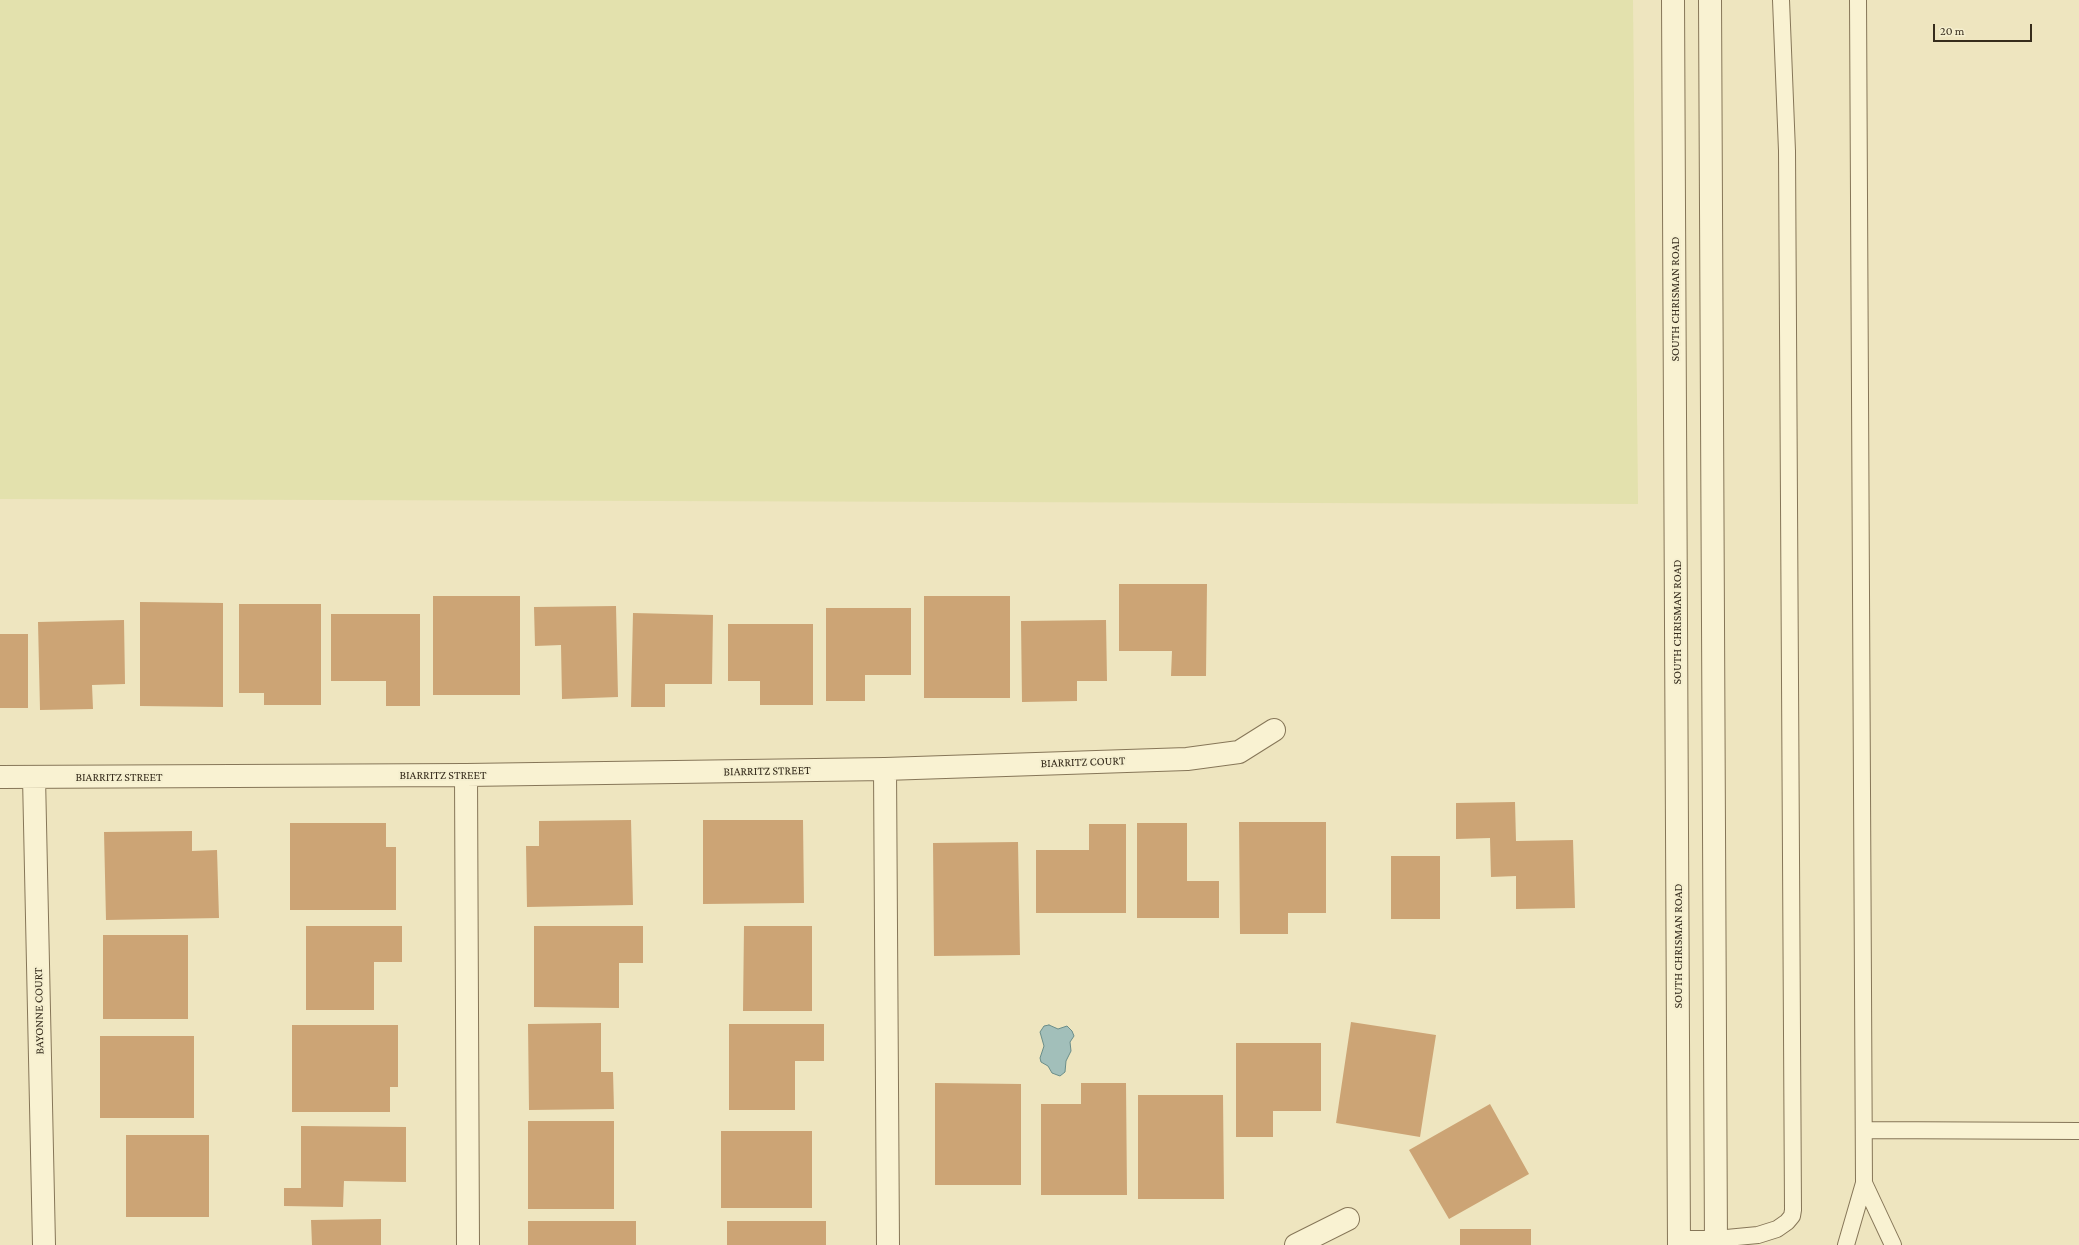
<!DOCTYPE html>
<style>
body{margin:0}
#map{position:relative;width:2079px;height:1245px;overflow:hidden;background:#eee5bf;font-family:"Crimson Pro",serif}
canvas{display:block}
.scale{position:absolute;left:1933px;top:24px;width:99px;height:18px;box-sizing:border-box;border:2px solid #362c1c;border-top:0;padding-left:5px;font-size:12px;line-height:14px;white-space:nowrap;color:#362c1c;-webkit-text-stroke:3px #f5efcf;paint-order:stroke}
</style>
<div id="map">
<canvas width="2079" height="1245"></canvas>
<div class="scale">20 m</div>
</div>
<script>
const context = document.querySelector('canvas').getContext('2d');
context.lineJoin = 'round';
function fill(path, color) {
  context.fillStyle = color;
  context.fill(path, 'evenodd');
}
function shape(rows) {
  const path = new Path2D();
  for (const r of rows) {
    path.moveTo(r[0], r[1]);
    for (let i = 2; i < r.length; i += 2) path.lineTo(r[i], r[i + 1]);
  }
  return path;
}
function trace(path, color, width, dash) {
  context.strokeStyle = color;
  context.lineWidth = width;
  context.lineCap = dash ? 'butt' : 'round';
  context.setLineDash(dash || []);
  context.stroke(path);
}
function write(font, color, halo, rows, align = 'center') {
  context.font = font + ' "Crimson Pro",serif';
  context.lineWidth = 4;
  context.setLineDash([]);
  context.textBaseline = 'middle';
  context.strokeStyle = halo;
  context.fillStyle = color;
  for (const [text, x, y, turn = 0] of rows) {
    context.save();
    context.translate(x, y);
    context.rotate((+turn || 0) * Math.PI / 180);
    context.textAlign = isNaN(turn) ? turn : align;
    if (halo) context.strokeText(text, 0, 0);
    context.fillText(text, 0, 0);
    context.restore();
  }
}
fill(shape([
 [0,0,1633,0,1638,504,0,499]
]), '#e3e1ad');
const water = shape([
 [1049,1025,1058,1029,1067,1026,1072,1031,1074,1036,1070,1042,1071,1051,1066,1061,1065,1072,1060,1076,1052,1073,1048,1066,1041,1062,1040,1058,1044,1046,1040,1032,1044,1026,1049,1025]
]);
fill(water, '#a2bfba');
trace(water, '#6a8d89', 1);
fill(shape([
 [1119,584,1207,584,1206,676,1171,676,1172,651,1119,651],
 [433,596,520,596,520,695,433,695],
 [924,596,1010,596,1010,698,924,698],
 [140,602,223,603,223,707,140,706],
 [239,604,321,604,321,705,264,705,264,693,239,693],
 [616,606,618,697,562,699,561,645,535,646,534,607],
 [826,608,911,608,911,675,865,675,865,701,826,701],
 [633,613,713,615,712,684,665,684,665,707,631,707],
 [331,614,420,614,420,706,386,706,386,681,331,681],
 [124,620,125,684,92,685,93,709,40,710,38,622],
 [1106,620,1107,681,1077,681,1077,701,1022,702,1021,621],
 [728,624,813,624,813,705,760,705,760,681,728,681],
 [0,634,28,634,28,708,0,708],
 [1515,802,1516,841,1573,840,1575,908,1516,909,1516,876,1491,877,1490,838,1456,839,1456,803],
 [631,820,633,905,527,907,526,846,539,846,539,821],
 [703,820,803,820,804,903,703,904],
 [1239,822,1326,822,1326,913,1288,913,1288,934,1240,934],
 [290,823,386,823,386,847,396,847,396,910,290,910],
 [1137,823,1187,823,1187,881,1219,881,1219,918,1137,918],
 [1089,824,1126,824,1126,913,1036,913,1036,850,1089,850],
 [192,831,192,851,217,850,219,918,106,920,104,832],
 [1018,842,1020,955,934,956,933,843],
 [1391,856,1440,856,1440,919,1391,919],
 [306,926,402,926,402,962,374,962,374,1010,306,1010],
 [534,926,643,926,643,963,619,963,619,1008,534,1007],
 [744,926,812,926,812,1011,743,1011],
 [103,935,188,935,188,1019,103,1019],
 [1351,1022,1436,1035,1420,1137,1336,1123],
 [601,1023,601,1072,613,1072,614,1109,529,1110,528,1024],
 [729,1024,824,1024,824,1061,795,1061,795,1110,729,1110],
 [292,1025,398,1025,398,1087,390,1087,390,1112,292,1112],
 [100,1036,194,1036,194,1118,100,1118],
 [1236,1043,1321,1043,1321,1111,1273,1111,1273,1137,1236,1137],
 [935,1083,1021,1084,1021,1185,935,1185],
 [1081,1083,1126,1083,1127,1195,1041,1195,1041,1104,1081,1104],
 [1138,1095,1223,1095,1224,1199,1138,1199],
 [1490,1104,1529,1174,1449,1219,1409,1150],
 [528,1121,614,1121,614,1209,528,1209],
 [301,1126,406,1127,406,1182,344,1181,343,1207,284,1206,284,1188,301,1188],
 [721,1131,812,1131,812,1208,721,1208],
 [126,1135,209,1135,209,1217,126,1217],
 [381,1219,381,1245,312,1245,311,1220],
 [528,1221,636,1221,636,1245,528,1245],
 [727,1221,826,1221,826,1245,727,1245],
 [1460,1229,1531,1229,1531,1245,1460,1245]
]), '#cca475');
const service = shape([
 [1864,1130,2079,1131],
 [1864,1183,1893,1245],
 [1679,1239,1716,1239,1758,1235,1777,1229,1787,1222,1792,1216,1793,1210,1787,151,1781,0],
 [1846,1245,1864,1183,1858,0]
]);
const minor = shape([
 [885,769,888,1245],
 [466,775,468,1245],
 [0,777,466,775,885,769,1187,759,1239,752,1274,730],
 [34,777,44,1245],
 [1296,1245,1348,1219]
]);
const tertiary = shape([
 [1673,0,1679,1245],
 [1710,0,1716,1245]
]);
trace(service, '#867658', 18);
trace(minor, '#867658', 24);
trace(tertiary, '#867658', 24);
trace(service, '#f9f2d2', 16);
trace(minor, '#f9f2d2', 22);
trace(tertiary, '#f9f2d2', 22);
write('12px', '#362c1c', '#f5efcf', [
 ["SOUTH CHRISMAN ROAD",1675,299,-90],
 ["SOUTH CHRISMAN ROAD",1677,622,-90],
 ["BIARRITZ COURT",1083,762,-2],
 ["BIARRITZ STREET",767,771,-1],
 ["BIARRITZ STREET",443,775],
 ["BIARRITZ STREET",119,777],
 ["SOUTH CHRISMAN ROAD",1678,946,-90],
 ["BAYONNE COURT",39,1011,-91]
]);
</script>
